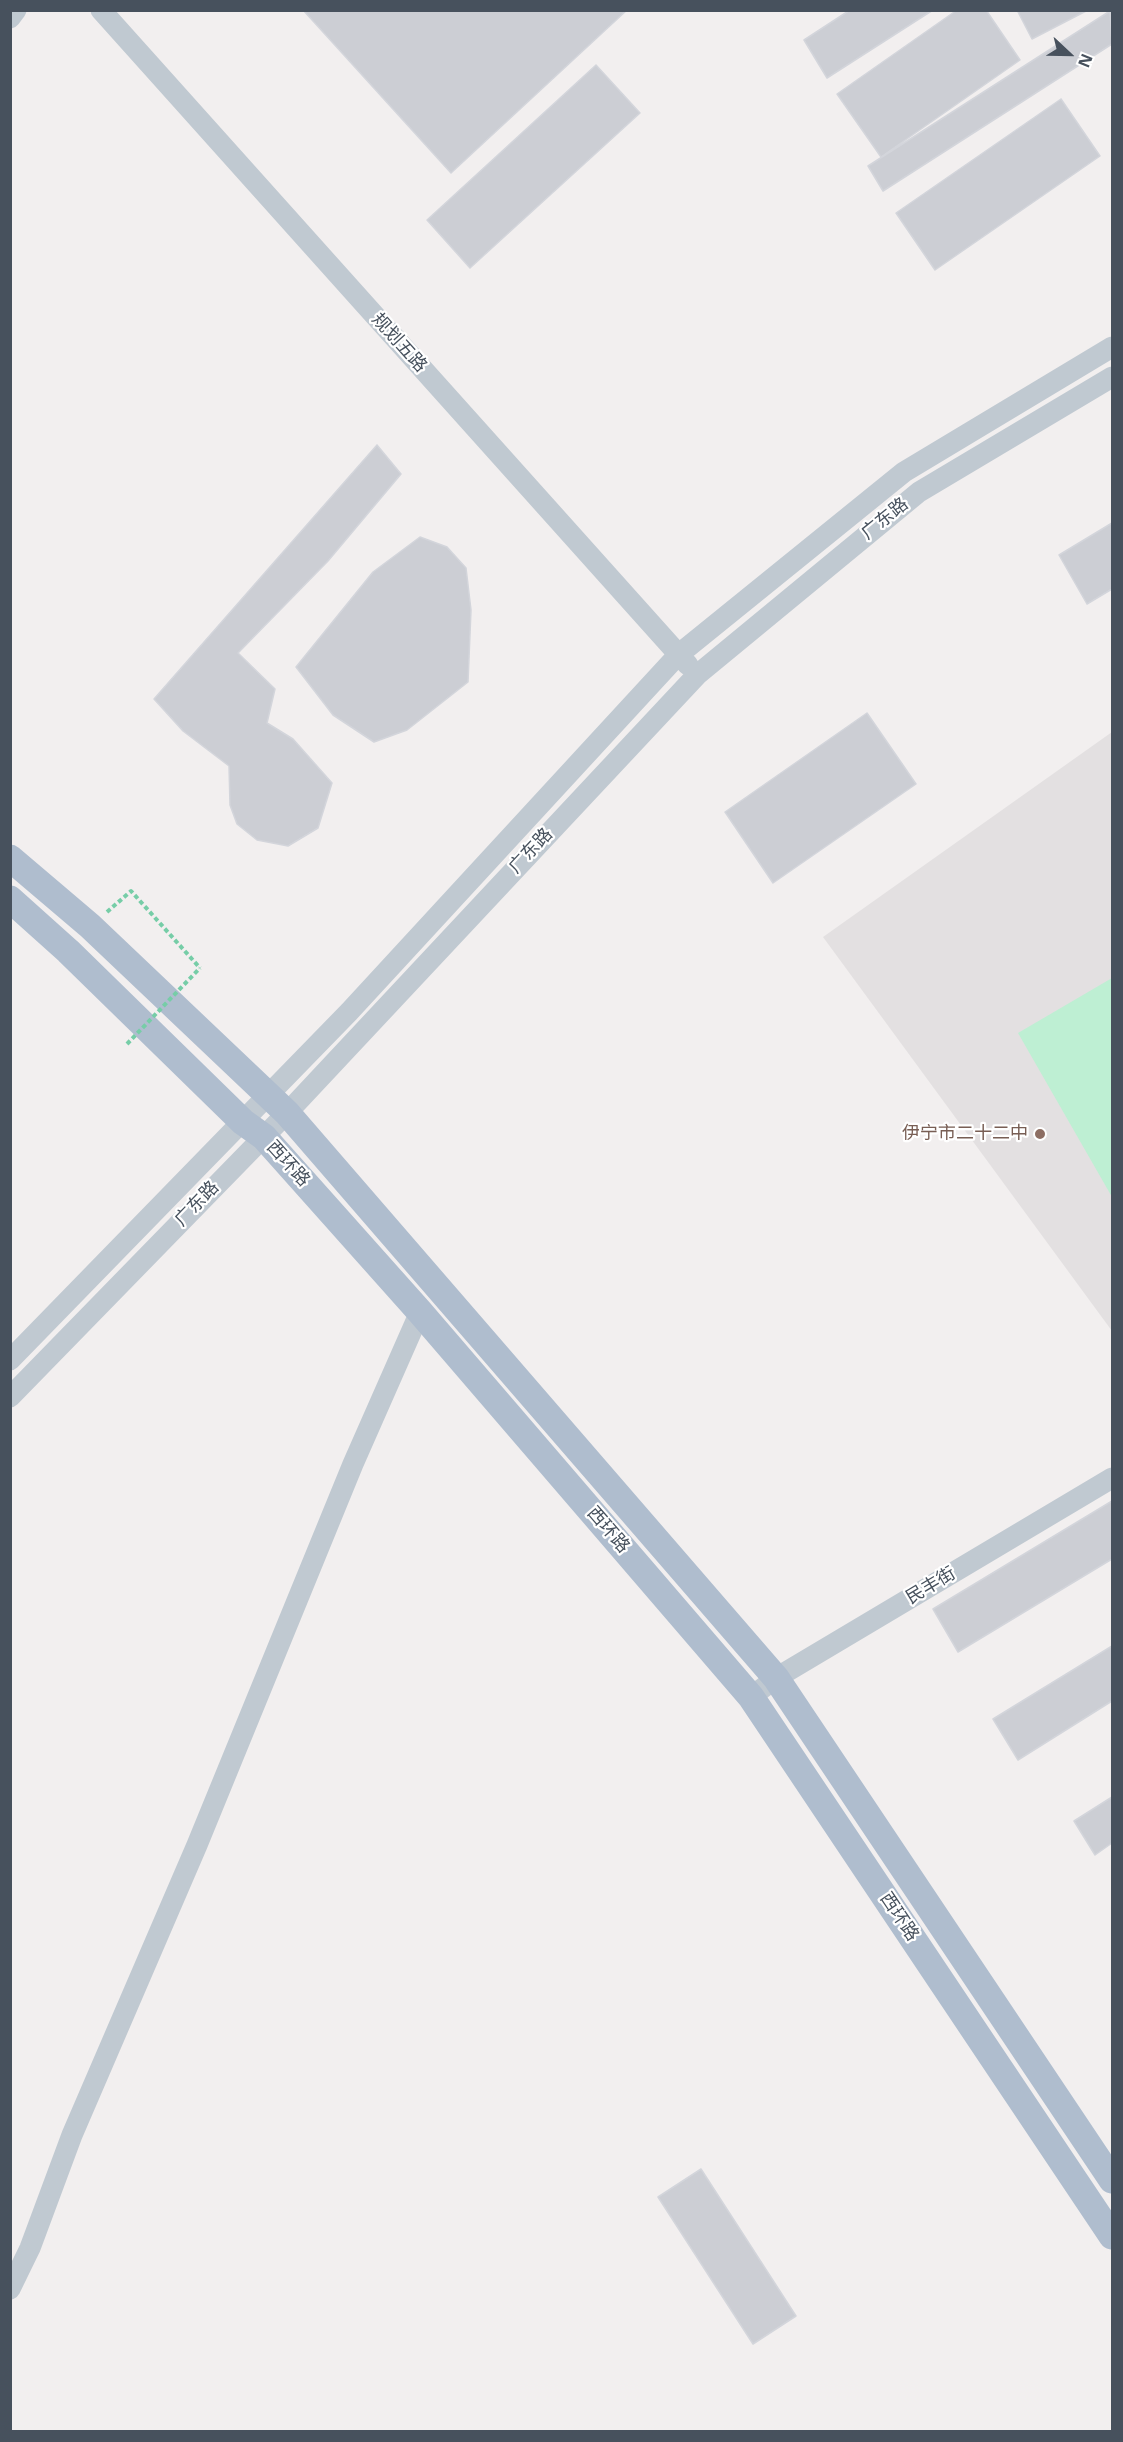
<!DOCTYPE html>
<meta charset="utf-8">
<style>
body{margin:0}
#map{position:relative;width:1123px;height:2442px;overflow:hidden;background:#f2efef;font-family:"Open Sans",sans-serif}
canvas{display:block}
.frame{position:absolute;inset:0;border:12px solid #47515d;pointer-events:none}
.north{position:absolute;left:1039px;top:24px;width:60px;height:60px;-webkit-text-stroke:4px #fff;paint-order:stroke;rotate:112deg;font-size:16px;font-weight:700;line-height:24px;text-align:center;color:#47515d}
.north::after{content:'';display:block;margin:auto;width:21px;height:27px;background:#47515d;clip-path:polygon(50% 0,100% 100%,50% 72%,0 100%)}
</style>
<div id="map">
<canvas width="1123" height="2442"></canvas>
<div class="frame"></div>
<div class="north">N</div>
</div>
<script>
const context = document.querySelector('canvas').getContext('2d');
context.lineJoin = 'round';
function fill(path, color) {
  context.fillStyle = color;
  context.fill(path, 'evenodd');
}
function shape(rows) {
  const path = new Path2D();
  for (const r of rows) {
    path.moveTo(r[0], r[1]);
    for (let i = 2; i < r.length; i += 2) path.lineTo(r[i], r[i + 1]);
  }
  return path;
}
function trace(path, color, width, dash) {
  context.strokeStyle = color;
  context.lineWidth = width;
  context.lineCap = dash ? 'butt' : 'round';
  context.setLineDash(dash || []);
  context.stroke(path);
}
function write(font, color, halo, rows, align = 'center') {
  context.font = font + ' "Open Sans","Noto Sans SC",sans-serif';
  context.lineWidth = 4.5;
  context.setLineDash([]);
  context.textBaseline = 'middle';
  context.strokeStyle = halo;
  context.fillStyle = color;
  for (const [text, x, y, turn = 0] of rows) {
    context.save();
    context.translate(x, y);
    context.rotate((+turn || 0) * Math.PI / 180);
    context.textAlign = isNaN(turn) ? turn : align;
    if (halo) context.strokeText(text, 0, 0);
    context.fillText(text, 0, 0);
    context.restore();
  }
}
fill(shape([
 [1112,732,1112,1331,823,937]
]), '#e3e0e1');
fill(shape([
 [1112,978,1112,1197,1018,1033]
]), '#beefd3');
const building = shape([
 [303,10,627,10,451,173,303,10],
 [850,10,933,10,827,78,804,40,850,10],
 [957,10,986,10,1020,60,881,157,837,94,957,10],
 [1017,10,1088,10,1032,39,1017,10],
 [1110,11,1112,44,883,191,868,166,1110,11],
 [596,65,640,113,470,268,427,220,596,65],
 [1061,99,1100,156,935,270,896,213,1061,99],
 [377,445,401,474,328,561,238,653,275,689,267,723,293,739,332,783,318,828,288,846,257,840,237,824,230,805,229,766,183,731,154,699,377,445],
 [1112,523,1112,589,1087,604,1059,555,1112,523],
 [420,537,447,547,466,568,471,610,468,682,407,730,374,742,333,715,296,667,373,572,420,537],
 [867,713,916,784,773,883,725,812,867,713],
 [1112,1501,1112,1559,958,1652,933,1609,1112,1501],
 [1112,1646,1112,1701,1018,1760,993,1719,1112,1646],
 [1112,1797,1112,1843,1095,1855,1074,1821,1112,1797],
 [701,2169,796,2316,753,2344,658,2197,701,2169]
]);
fill(building, '#ccced4');
trace(building, '#d3d5db', 1.5);
trace(shape([
 [107,912,131,891,200,968]
]), '#76cda7', 4, [4.5, 3]);
trace(shape([
 [101,10,688,665],
 [10,18,16,10],
 [10,1360,349,1012,678,655,904,472,1112,347],
 [10,1397,287,1113,697,675,919,492,1112,377],
 [751,1697,776,1678,1112,1478],
 [10,2289,30,2248,72,2135,197,1845,353,1464,420,1312]
]), '#c0c9d1', 21);
trace(shape([
 [10,858,90,926,287,1113,776,1678,1112,2180],
 [10,899,68,951,243,1122,264,1137,420,1312,751,1697,1112,2236]
]), '#afbdce', 27);
trace(shape([
 [127,1044,200,968]
]), '#76cda7', 4, [4.5, 3]);
for (const [x, y, r, color] of [
 [1040,1134,6,"#8d6e63"]
]) {
  const dot = new Path2D();
  dot.arc(x, y, r, 0, 2 * Math.PI);
  context.fillStyle = color;
  context.fill(dot);
  trace(dot, '#fff', 2);
}
write('18px', '#47515d', '#fff', [
 ["规划五路",399,343,48],
 ["广东路",885,519,-39],
 ["广东路",531,851,-47],
 ["西环路",288,1164,48],
 ["广东路",197,1204,-46],
 ["西环路",608,1530,49],
 ["民丰街",931,1586,-31],
 ["西环路",899,1917,56]
]);
write('18px', '#785e54', '#fff', [
 ["伊宁市二十二中",1028,1134]
], 'right');
</script>
